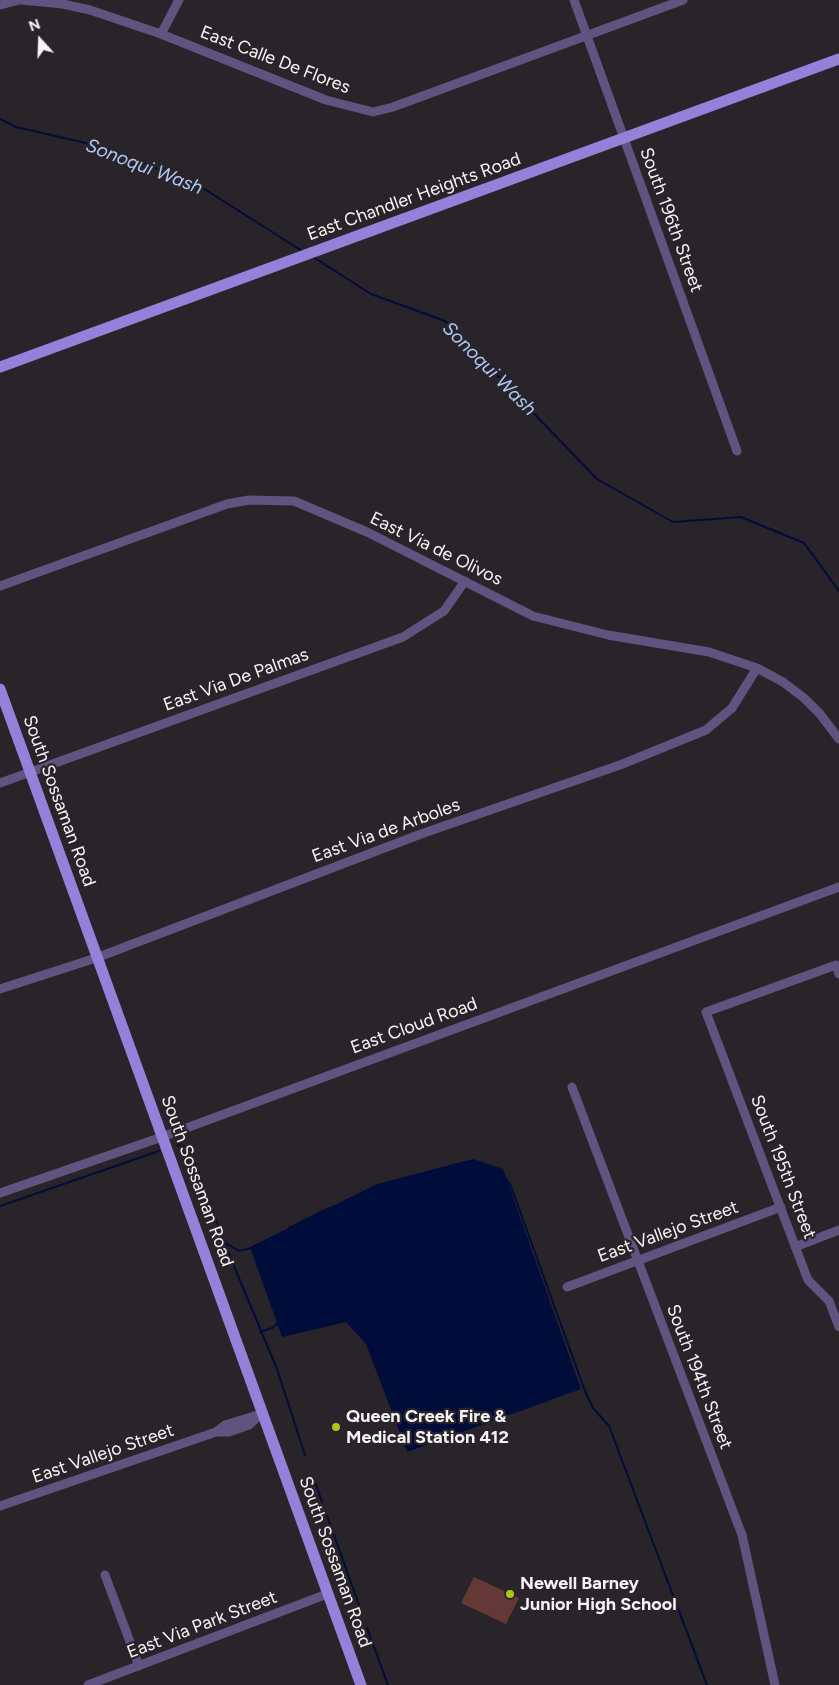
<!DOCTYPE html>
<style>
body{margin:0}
#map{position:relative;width:839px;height:1685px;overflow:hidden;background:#29242a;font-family:Figtree,sans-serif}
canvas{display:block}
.north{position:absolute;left:15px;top:15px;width:50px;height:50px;-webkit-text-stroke:4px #29242a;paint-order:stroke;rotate:340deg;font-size:14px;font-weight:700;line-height:20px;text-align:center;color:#f7f4f7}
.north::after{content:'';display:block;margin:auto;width:18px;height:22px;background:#f7f4f7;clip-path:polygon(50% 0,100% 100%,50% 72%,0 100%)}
</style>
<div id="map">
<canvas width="839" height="1685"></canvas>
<div class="north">N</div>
</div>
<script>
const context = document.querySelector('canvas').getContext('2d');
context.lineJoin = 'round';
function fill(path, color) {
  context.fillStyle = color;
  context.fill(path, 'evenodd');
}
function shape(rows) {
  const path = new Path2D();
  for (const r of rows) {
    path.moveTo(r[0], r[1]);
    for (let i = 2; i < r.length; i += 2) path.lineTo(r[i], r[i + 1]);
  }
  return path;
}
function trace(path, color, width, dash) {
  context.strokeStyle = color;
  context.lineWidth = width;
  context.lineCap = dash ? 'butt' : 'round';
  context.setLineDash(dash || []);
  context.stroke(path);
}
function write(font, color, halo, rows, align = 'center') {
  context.font = font + ' Figtree,sans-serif';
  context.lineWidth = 4.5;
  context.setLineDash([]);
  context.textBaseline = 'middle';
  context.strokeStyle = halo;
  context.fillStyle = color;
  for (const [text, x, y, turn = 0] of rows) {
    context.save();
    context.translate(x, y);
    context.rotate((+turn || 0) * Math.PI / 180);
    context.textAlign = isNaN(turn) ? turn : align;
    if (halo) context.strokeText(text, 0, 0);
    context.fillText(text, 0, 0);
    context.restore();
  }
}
fill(shape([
 [474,1577,519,1598,506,1624,461,1603]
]), '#643834');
fill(shape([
 [473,1159,503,1169,581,1389,407,1452,366,1344,346,1322,282,1337,250,1247,377,1184]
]), '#000c39');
trace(shape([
 [0,119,16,127,99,146,195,183,302,251],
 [313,257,371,294,445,321,597,479,673,522,741,517,804,543,839,591],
 [177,1145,184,1146,194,1160,224,1242,277,1369,305,1455],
 [505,1178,510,1184,517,1203,585,1391,593,1408,609,1426,707,1685],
 [0,1206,159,1151],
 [289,1228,329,1208],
 [224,1242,239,1251,252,1248],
 [260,1332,272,1328,278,1323],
 [315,1482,322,1502],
 [327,1516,362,1613],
 [367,1628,388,1685]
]), '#000c39', 2);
trace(shape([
 [21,0,63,4,90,10,161,34,326,100,373,112,393,107,683,0],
 [574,0,737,451],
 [0,5,20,0],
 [161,34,179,0],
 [0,586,227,504,249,500,294,501,367,532,533,616,608,635,709,652,757,668,783,682,804,698,820,714,839,739],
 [0,783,403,637,444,611,465,581],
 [839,974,836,965,706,1012,808,1280,829,1301,839,1327],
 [0,989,96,958,421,834,620,765,706,730,732,708,757,668],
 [572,1087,742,1535,775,1685],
 [0,1193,162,1137,839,887],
 [795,1247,839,1230],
 [567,1287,781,1207],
 [216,1432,229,1432,249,1425,260,1415],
 [0,1506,216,1432,225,1425,261,1414],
 [105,1575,139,1666],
 [88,1685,327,1594]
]), '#5d5580', 9);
trace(shape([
 [0,367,839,59],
 [0,689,361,1685]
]), '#9482da', 11);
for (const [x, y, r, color] of [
 [336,1427,5,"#aac717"],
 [510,1594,5,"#aac717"]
]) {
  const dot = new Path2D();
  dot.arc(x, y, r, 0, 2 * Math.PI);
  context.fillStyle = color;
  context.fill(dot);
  trace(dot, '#29242a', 2);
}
write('18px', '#f7f4f7', '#29242a', [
 ["East Calle De Flores",275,60,21],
 ["East Chandler Heights Road",414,197,-20],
 ["South 196th Street",671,220,70],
 ["East Via de Olivos",436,549,26],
 ["East Via De Palmas",236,680,-20],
 ["South Sossaman Road",59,801,70],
 ["East Via de Arboles",386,831,-20],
 ["East Cloud Road",414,1026,-20],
 ["South 195th Street",783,1167,69],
 ["South Sossaman Road",197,1181,70],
 ["East Vallejo Street",668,1232,-20],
 ["South 194th Street",699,1377,69],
 ["East Vallejo Street",103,1454,-19],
 ["South Sossaman Road",335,1562,70],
 ["East Via Park Street",202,1625,-21]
]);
write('bold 18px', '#f7f4f7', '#29242a', [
 ["Queen Creek Fire &",346,1417],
 ["Medical Station 412",346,1438],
 ["Newell Barney",520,1584],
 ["Junior High School",520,1605]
], 'left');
write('italic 19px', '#afcaf9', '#29242a', [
 ["Sonoqui Wash",144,167,21],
 ["Sonoqui Wash",489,369,45]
]);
</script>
